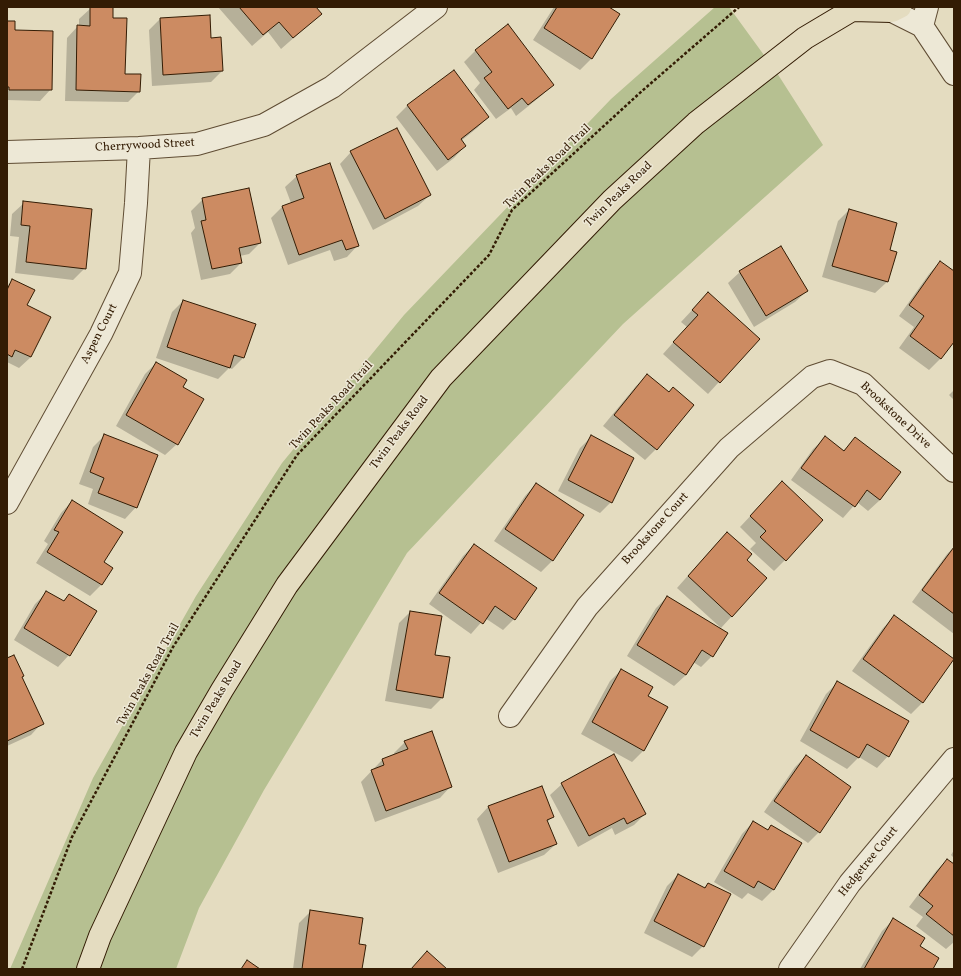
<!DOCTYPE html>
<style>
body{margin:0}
#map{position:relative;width:961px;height:976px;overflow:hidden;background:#e4dcc0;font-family:Vollkorn,serif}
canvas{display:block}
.frame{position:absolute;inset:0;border:8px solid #331c04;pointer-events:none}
</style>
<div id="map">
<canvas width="961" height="976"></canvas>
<div class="frame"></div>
</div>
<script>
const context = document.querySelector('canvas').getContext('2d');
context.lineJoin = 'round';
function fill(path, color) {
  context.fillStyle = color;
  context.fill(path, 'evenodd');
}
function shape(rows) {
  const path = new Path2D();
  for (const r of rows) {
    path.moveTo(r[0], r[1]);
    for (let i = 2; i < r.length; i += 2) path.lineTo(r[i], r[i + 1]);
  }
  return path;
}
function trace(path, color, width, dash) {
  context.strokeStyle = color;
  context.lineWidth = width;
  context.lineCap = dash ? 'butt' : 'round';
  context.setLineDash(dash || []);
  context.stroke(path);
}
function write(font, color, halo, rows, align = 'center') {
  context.font = font + ' Vollkorn,serif';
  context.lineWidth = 3;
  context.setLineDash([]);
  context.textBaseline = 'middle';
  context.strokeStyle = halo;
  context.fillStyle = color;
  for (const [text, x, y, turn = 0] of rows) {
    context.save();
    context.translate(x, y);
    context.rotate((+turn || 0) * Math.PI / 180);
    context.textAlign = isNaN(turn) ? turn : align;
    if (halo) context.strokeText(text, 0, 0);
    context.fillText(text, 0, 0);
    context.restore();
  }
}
fill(shape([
 [715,7,729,7,777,73,823,145,623,324,407,553,264,790,199,908,176,969,10,969,93,778,196,596,282,463,404,315,611,99]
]), '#b6c091');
fill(shape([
 [218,7,315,7,321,14,281,49,268,32,252,46],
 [554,7,607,7,619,14,591,59,580,70,533,40],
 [91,8,112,19,124,75,139,91,128,102,65,101,67,38,78,26,79,26,79,19],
 [160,19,210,39,220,38,222,71,211,82,152,86,149,30],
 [7,22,51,89,40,101,7,100],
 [508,26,553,85,541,96,516,116,511,108,496,119,474,90,480,83,464,62,475,51],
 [454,71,488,117,477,128,461,141,465,146,454,158,437,171,396,117,407,106],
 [351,152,430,195,418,206,373,230,340,164],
 [297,176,358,245,347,257,334,261,330,250,288,265,271,218,282,207,291,203,285,187],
 [203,199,260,243,249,254,240,256,241,263,230,274,201,280,191,233,195,228,191,211],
 [24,203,85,268,73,280,15,273,19,237,10,236,12,214],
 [849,210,888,250,887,282,875,293,822,277,838,221],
 [940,262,954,272,954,340,941,358,929,370,899,348,914,327,899,316,929,274],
 [740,272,807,291,795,302,754,327,728,283],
 [13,280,26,306,50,317,31,357,19,368,7,362,7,286],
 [708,293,758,339,708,394,663,354,687,327,681,322],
 [183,301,243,358,232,369,229,368,218,379,156,358,172,312],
 [156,363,182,387,177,444,165,455,116,426,145,374],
 [648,375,669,393,693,405,656,449,645,460,603,426,636,386],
 [954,390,954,400,949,395],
 [105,435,136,507,125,519,88,504,93,489,79,484,93,447],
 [591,437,611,502,600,513,558,491,580,448],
 [825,438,843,451,855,439,880,500,868,511,857,502,843,518,791,480,813,449],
 [536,484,582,516,552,561,541,572,494,541,525,496],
 [771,494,785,560,774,571,750,549,756,543,740,527],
 [72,501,103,563,111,568,101,585,90,596,36,563,48,544,44,541,61,513],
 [716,544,745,560,732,616,721,628,677,588],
 [474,545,514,619,503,630,485,618,471,634,429,604,463,556],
 [954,547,954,634,912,602,947,554],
 [47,592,62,602,69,595,69,655,58,667,14,640,35,604],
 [667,597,712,656,701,667,693,662,686,675,674,686,627,656,656,608],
 [410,612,434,656,442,698,431,709,385,701,399,623],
 [895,616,953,660,922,703,911,714,852,671,883,628],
 [7,659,23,676,21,678,42,723,31,735,7,746],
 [621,670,646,696,667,708,643,751,632,762,581,734,610,681],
 [837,683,888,756,877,768,859,757,847,769,800,741,826,694],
 [405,742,451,786,440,798,375,822,361,782,382,760,394,755,394,753],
 [806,756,819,832,808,843,764,812,795,767],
 [562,784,645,814,634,825,615,835,612,828,578,847,550,795],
 [542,787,553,817,547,822,556,844,544,855,498,873,477,819,488,807],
 [753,822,767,831,772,826,800,843,773,890,762,901,748,893,742,899,714,882,742,834],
 [954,850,954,858,951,855],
 [947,860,954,865,954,942,946,949,916,926,923,917,909,907,936,871],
 [678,875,703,888,708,884,703,946,692,957,644,933,667,886],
 [311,911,358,944,361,969,293,969,299,923],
 [893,920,919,947,932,969,860,969,882,931]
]), '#0003');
const building = shape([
 [90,7,113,7,113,18,127,18,125,74,141,74,140,92,76,90,77,25,90,26,90,7],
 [239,7,316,7,322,14,293,38,279,22,263,35,239,7],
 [557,7,609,7,620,14,592,59,544,28,557,7],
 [210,15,211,38,221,37,223,71,163,75,160,18,210,15],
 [7,21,15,21,15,30,53,31,52,90,9,90,9,87,7,87,7,21],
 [508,24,554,85,528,105,522,98,508,109,484,78,492,72,475,50,508,24],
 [454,70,489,117,461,139,466,146,448,160,407,105,454,70],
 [397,128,431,195,385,219,350,151,397,128],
 [330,163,359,246,346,250,342,240,299,255,282,206,304,198,296,175,330,163],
 [249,188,261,243,239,248,242,263,212,269,201,221,206,220,202,198,249,188],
 [23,201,92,209,86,269,26,262,30,226,21,225,23,201],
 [849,209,897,223,890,250,897,252,888,282,832,266,849,209],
 [781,246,808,291,766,316,739,271,781,246],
 [940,261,954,271,954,342,941,359,910,336,924,316,909,305,940,261],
 [12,279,35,290,27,305,51,317,31,357,15,350,12,357,7,354,7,290,12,279],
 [708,292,760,339,720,383,673,342,698,315,692,310,708,292],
 [183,300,256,324,244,358,234,355,230,368,167,347,183,300],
 [156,362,187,380,183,387,204,399,178,445,126,415,156,362],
 [647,374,669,392,673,387,694,405,657,450,614,415,647,374],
 [104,434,158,455,137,508,98,493,104,478,90,472,104,434],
 [591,435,634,458,612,503,568,480,591,435],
 [825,436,844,451,855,437,901,472,880,500,867,490,855,507,801,468,825,436],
 [782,481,823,520,786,561,760,537,766,531,750,516,782,481],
 [536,483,584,515,553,561,505,529,536,483],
 [72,500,123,532,104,562,113,568,102,585,47,552,59,532,54,530,72,500],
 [727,532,752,554,747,560,767,578,732,617,688,576,727,532],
 [474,544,537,588,515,620,495,606,483,624,439,593,474,544],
 [954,547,954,614,922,590,954,547],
 [46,591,64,601,69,594,97,611,70,656,24,628,46,591],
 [667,596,728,633,713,657,702,650,686,675,637,645,667,596],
 [410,611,442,616,435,655,450,657,443,698,396,690,410,611],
 [894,615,954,659,923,703,863,659,894,615],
 [14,655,24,676,22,677,44,724,7,741,7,658,14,655],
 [621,669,653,687,648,696,668,707,644,751,592,722,621,669],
 [837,681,909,721,889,757,867,744,859,758,810,730,837,681],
 [432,731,452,787,386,811,371,770,384,765,382,759,408,749,404,741,432,731],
 [614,754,646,814,627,824,624,818,589,836,561,783,614,754],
 [806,755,851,787,820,833,774,801,806,755],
 [542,786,554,817,547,820,557,844,509,862,488,806,542,786],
 [753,821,768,830,771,825,802,843,774,890,758,881,754,888,724,871,753,821],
 [947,859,954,864,954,936,926,914,933,906,919,895,947,859],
 [678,874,705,888,708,883,731,894,704,947,654,921,678,874],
 [310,910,363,918,359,944,366,945,362,969,302,969,310,910],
 [893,918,925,938,920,946,939,958,933,969,864,969,893,918],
 [427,951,447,969,411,969,427,951],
 [247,960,260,969,241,969,247,960]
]);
fill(building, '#cc8b62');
trace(building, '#331c04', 1);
const minor = shape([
 [7,152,139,148,197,144,264,125,332,87,436,7],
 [7,503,101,334,130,273,136,203,139,148],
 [510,716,587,607,729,448,812,377,830,371,863,384,954,471],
 [790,969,850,883,954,759]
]);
const tertiary = shape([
 [892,11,922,26,954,74],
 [922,26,927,7]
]);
const primary = shape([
 [88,969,100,936,186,752,222,690,287,585,441,378,612,200,696,123,805,38,852,10,892,11,900,7]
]);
trace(minor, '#5f4c33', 24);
trace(tertiary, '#5f4c33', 24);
trace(primary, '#331c04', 24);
trace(shape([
 [22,969,72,837,173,647,297,455,489,255,512,210,642,91,739,7]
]), '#331c04', 2.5, [3, 2]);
trace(minor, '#ede8d6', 22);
trace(tertiary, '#ede8d6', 22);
trace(primary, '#e4dcc0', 22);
write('12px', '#331c04', '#ede8d6', [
 ["Cherrywood Street",145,146,-3],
 ["Twin Peaks Road Trail",548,167,-44],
 ["Twin Peaks Road",619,195,-44],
 ["Aspen Court",100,334,-63],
 ["Twin Peaks Road Trail",332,406,-47],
 ["Brookstone Drive",895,416,43],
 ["Twin Peaks Road",400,433,-53],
 ["Brookstone Court",656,529,-48],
 ["Twin Peaks Road Trail",149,675,-61],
 ["Twin Peaks Road",217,700,-59],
 ["Hedgetree Court",869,862,-51]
]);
</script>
